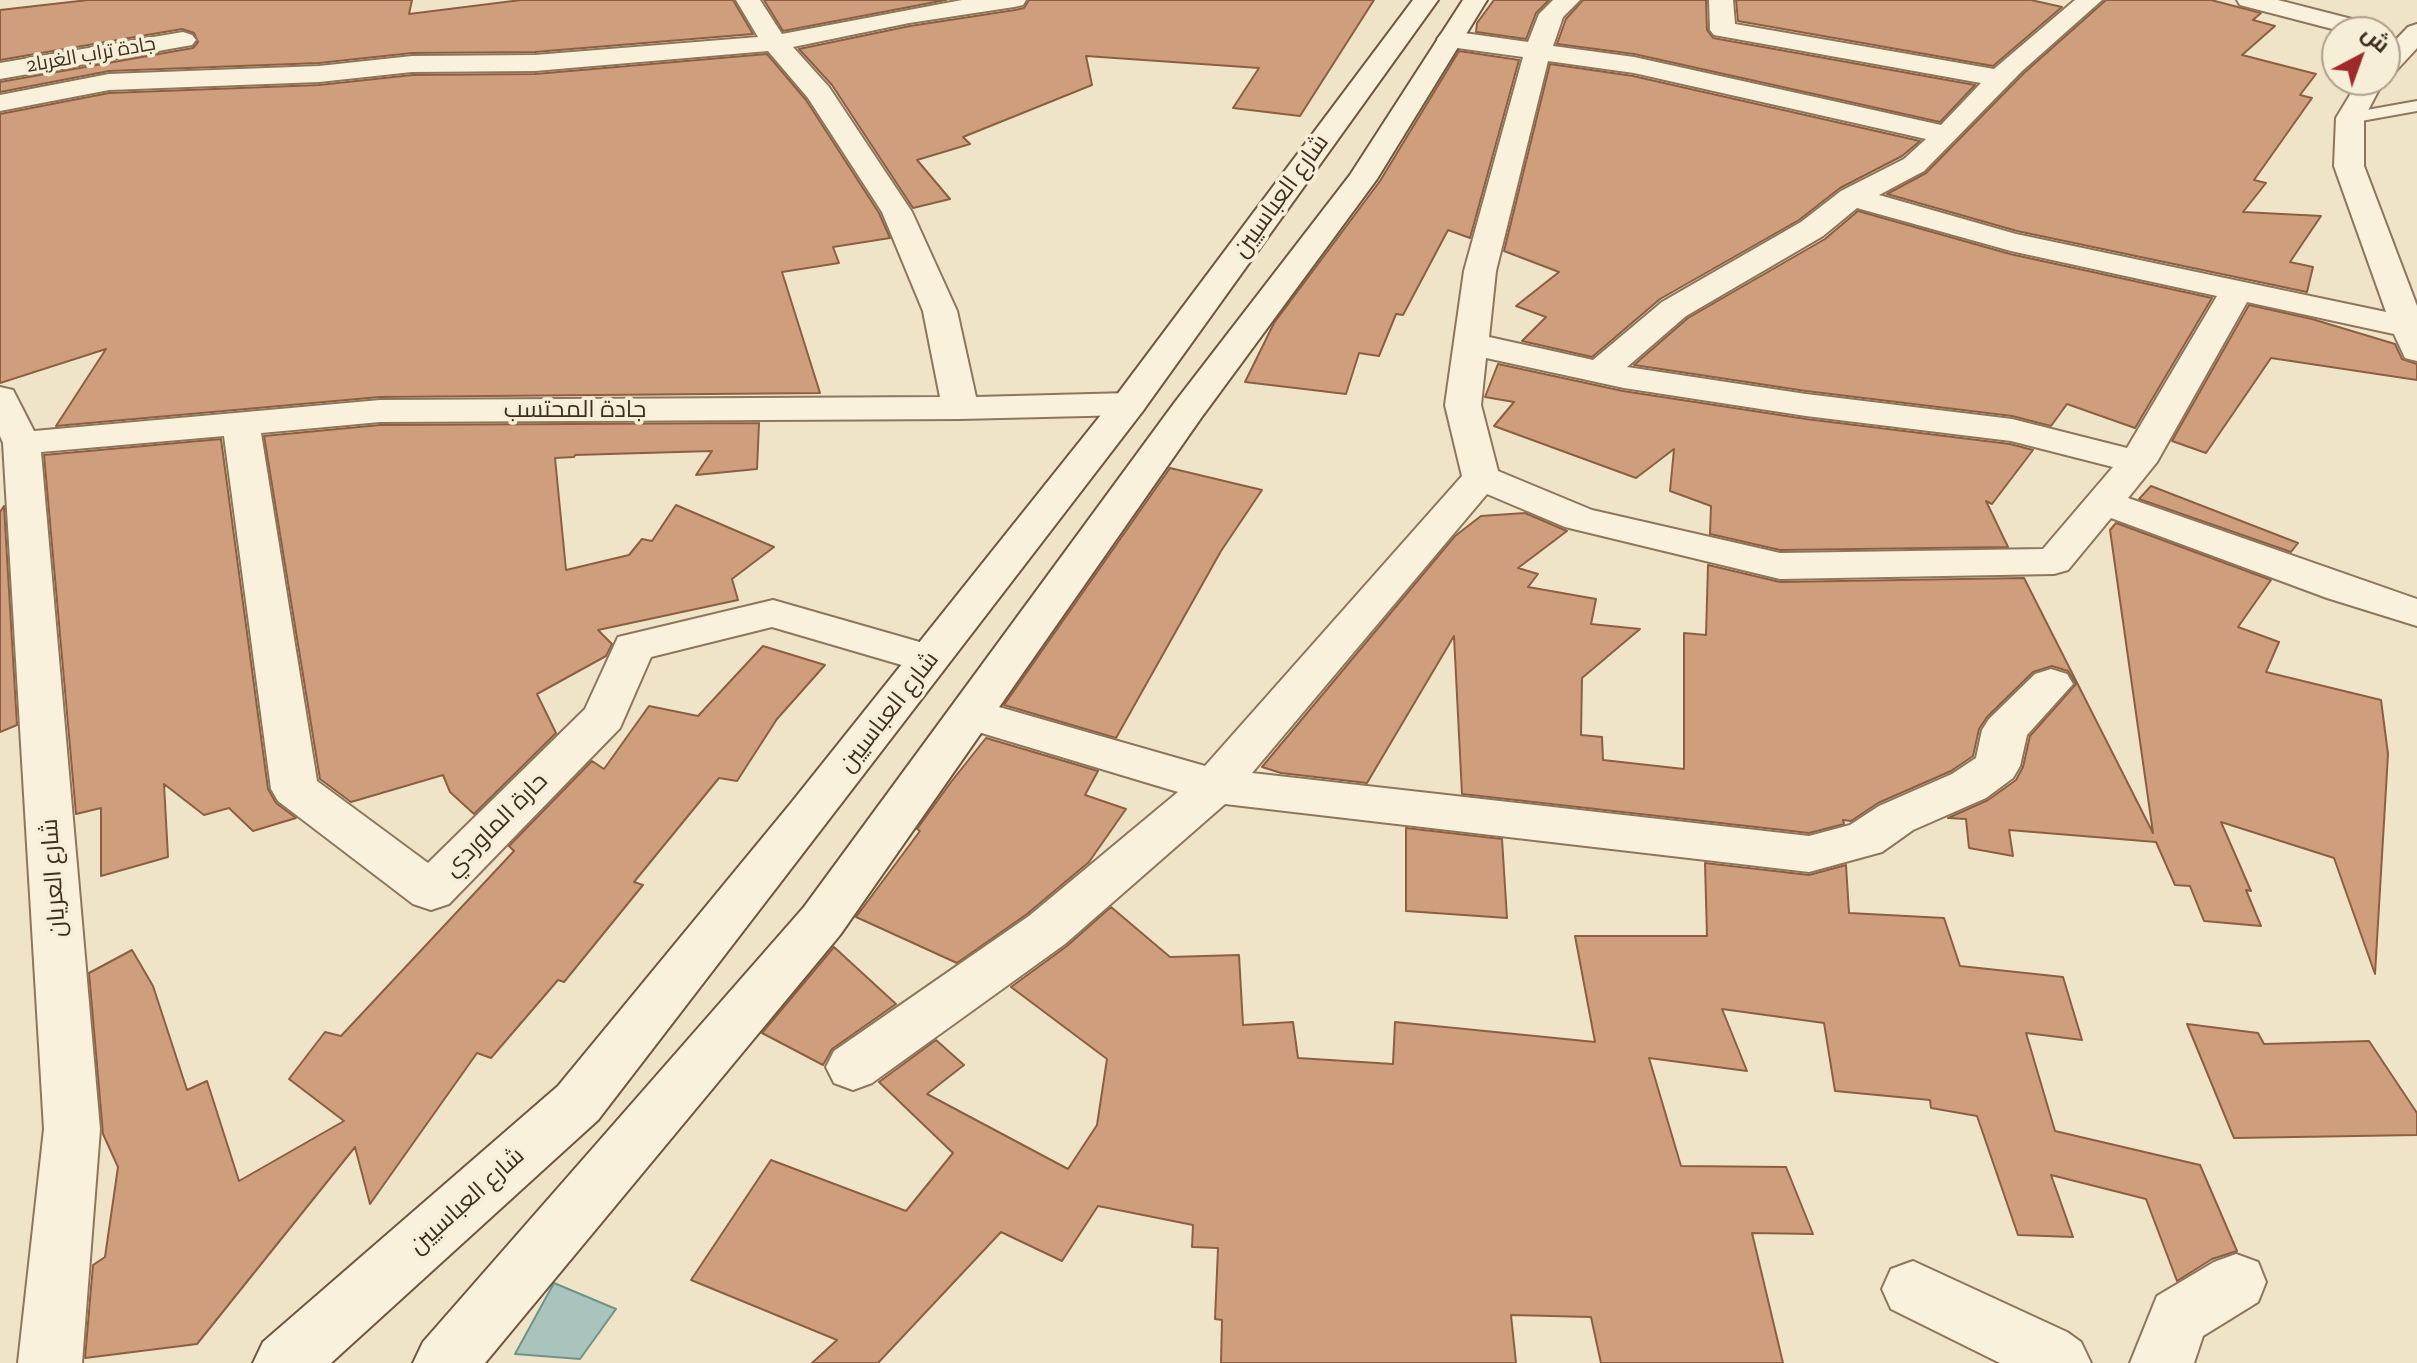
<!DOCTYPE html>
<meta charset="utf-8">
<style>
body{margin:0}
#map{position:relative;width:2417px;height:1363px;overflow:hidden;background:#f0e4c8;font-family:"Zilla Slab",Cairo,serif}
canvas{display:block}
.north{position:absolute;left:2321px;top:16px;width:80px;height:80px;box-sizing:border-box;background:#f7eed8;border:2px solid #ada18e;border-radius:50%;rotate:41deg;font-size:22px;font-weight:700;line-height:32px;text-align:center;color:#3d2e20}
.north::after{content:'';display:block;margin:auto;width:28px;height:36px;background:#9e2a2b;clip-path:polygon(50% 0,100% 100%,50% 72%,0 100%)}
</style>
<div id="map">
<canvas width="2417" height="1363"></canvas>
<div class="north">ش</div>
</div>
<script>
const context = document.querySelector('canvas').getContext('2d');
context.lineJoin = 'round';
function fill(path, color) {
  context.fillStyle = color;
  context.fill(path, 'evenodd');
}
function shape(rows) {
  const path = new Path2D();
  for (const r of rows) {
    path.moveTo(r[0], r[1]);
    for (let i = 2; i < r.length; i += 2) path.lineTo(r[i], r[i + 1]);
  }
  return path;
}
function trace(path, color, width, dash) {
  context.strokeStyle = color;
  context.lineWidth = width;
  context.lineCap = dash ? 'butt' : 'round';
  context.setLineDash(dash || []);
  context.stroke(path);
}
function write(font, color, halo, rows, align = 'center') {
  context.font = font + ' "Zilla Slab",Cairo,serif';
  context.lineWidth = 7;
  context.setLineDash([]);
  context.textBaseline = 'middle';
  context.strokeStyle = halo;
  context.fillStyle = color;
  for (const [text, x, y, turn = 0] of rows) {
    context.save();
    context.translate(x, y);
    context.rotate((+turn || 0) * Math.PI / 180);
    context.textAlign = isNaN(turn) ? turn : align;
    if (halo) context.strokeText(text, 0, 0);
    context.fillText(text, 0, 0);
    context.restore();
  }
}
const water = shape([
 [554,1283,616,1309,580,1359,515,1354,554,1283]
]);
fill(water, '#a9c4bc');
trace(water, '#6f938a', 2);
const building = shape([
 [88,0,412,0,409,14,521,0,733,0,753,34,535,52,412,53,319,63,109,71,0,92,0,82,193,48,198,42,194,33,182,29,0,60,0,10,88,0],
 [764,0,946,0,783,31,764,0],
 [1029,0,1374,0,1300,116,1233,108,1259,68,1086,56,1092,85,963,137,970,144,917,160,950,199,913,208,832,85,799,49,910,26,1015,10,1024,8,1029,0],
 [1494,0,1549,0,1536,13,1526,39,1476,32,1477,23,1494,0],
 [1583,0,1706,0,1707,30,1713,38,1975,85,1940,122,1634,54,1557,44,1566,19,1583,0],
 [1736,0,2031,0,2062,7,1993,66,1738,21,1736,0],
 [2106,0,2211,0,2261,13,2253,20,2275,26,2242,55,2316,74,2300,95,2312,98,2254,180,2266,183,2243,212,2321,216,2290,262,2313,267,2307,292,2017,231,1887,194,1926,173,2024,73,2106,0],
 [1459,51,1519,60,1470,238,1448,230,1403,315,1396,314,1379,356,1359,353,1346,394,1245,382,1274,323,1380,181,1459,51],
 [767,54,806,100,879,213,890,238,833,247,839,263,782,272,820,393,380,397,56,426,106,349,0,383,0,114,109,93,319,85,412,75,535,74,767,54],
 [1550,64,1633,76,1920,141,1902,156,1840,188,1799,220,1660,299,1592,357,1522,341,1546,317,1516,306,1559,272,1504,251,1550,64],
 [1858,211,2010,254,2212,298,2135,428,2067,404,2051,426,2012,416,1806,391,1634,365,1688,318,1825,239,1858,211],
 [2249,305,2312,319,2395,344,2402,359,2417,364,2417,380,2271,358,2206,453,2172,441,2249,305],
 [1498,364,1623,391,1806,419,2010,444,2033,450,1992,504,1986,501,2008,547,1780,550,1710,534,1711,506,1670,491,1674,449,1636,478,1494,426,1514,402,1485,397,1498,364],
 [759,423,757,469,696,475,712,451,575,455,574,457,555,458,566,570,629,555,642,539,652,541,676,505,774,547,732,579,738,600,598,630,612,644,606,656,537,694,556,733,474,814,450,792,443,775,351,802,320,779,264,436,380,425,759,423],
 [221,439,268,789,276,803,296,818,253,831,229,808,204,815,164,784,168,857,101,876,101,808,76,814,44,455,221,439],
 [1170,468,1262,490,1221,551,1116,738,1004,705,1170,468],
 [2151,486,2298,543,2291,552,2139,499,2151,486],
 [4,506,17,725,0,732,0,512,4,506],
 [1525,513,1567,531,1518,568,1538,574,1528,587,1596,599,1591,624,1640,629,1582,678,1581,735,1602,737,1603,760,1684,769,1684,633,1706,635,1708,565,1780,582,2024,578,2153,833,2110,530,2116,523,2271,580,2238,627,2279,642,2266,672,2381,700,2388,754,2375,974,2334,858,2221,822,2251,891,2246,890,2261,926,2204,921,2190,886,2175,885,2156,842,2009,830,2013,856,1969,848,1966,819,1948,818,1988,800,2016,780,2023,767,2030,736,2076,684,2068,671,2052,666,2033,672,1987,717,1979,729,1973,756,1951,771,1878,803,1851,821,1843,820,1844,824,1809,833,1462,794,1454,636,1367,783,1281,773,1262,767,1455,536,1481,516,1525,513],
 [763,646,825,665,777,719,737,781,719,778,634,882,643,885,564,982,558,980,491,1058,477,1053,370,1204,355,1147,197,1344,85,1358,93,1265,105,1257,118,1167,103,1134,89,973,132,950,153,986,187,1090,207,1081,239,1181,344,1121,289,1079,325,1032,341,1036,514,851,509,846,592,761,604,769,649,706,698,716,763,646],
 [986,738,1098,771,1085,795,1126,809,1089,862,1027,914,957,963,856,917,920,831,917,829,951,782,986,738],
 [1406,828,1502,839,1507,918,1406,911,1406,828],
 [1705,863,1809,875,1846,865,1849,913,1944,918,1960,966,2063,977,2082,1040,2026,1033,2055,1131,2200,1165,2237,1251,2212,1259,2177,1281,2146,1199,2051,1175,2073,1237,2018,1235,1977,1116,1931,1108,1930,1100,1835,1091,1824,1023,1722,1009,1747,1071,1649,1058,1681,1166,1786,1167,1813,1234,1752,1233,1783,1363,1601,1363,1591,1317,1511,1315,1516,1363,1221,1363,1222,1320,1215,1319,1218,1248,1192,1247,1193,1225,1098,1206,1062,1261,1001,1232,878,1363,812,1363,837,1340,691,1280,771,1160,906,1211,953,1153,879,1082,936,1040,964,1065,927,1094,1068,1169,1097,1125,1107,1059,1011,987,1067,946,1111,907,1170,957,1239,955,1243,1025,1293,1022,1298,1058,1393,1064,1395,1022,1595,1042,1575,936,1707,936,1705,863],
 [834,947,896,1004,832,1049,823,1065,762,1033,834,947],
 [2187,1024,2258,1033,2264,1044,2369,1041,2417,1113,2417,1135,2234,1138,2187,1024]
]);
fill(building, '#cf9f7d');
trace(building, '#8d5f41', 2);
const lane = shape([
 [2417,101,2417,111,2350,123,2342,118,2350,113,2417,101]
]);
const street = shape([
 [736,0,760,0,782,34,962,0,1026,0,1023,5,1014,7,909,23,793,47,829,87,912,212,957,311,976,397,1129,393,1142,396,1147,404,1142,412,1129,415,960,419,380,422,261,433,317,781,428,863,585,709,618,637,773,600,944,649,951,659,944,669,929,673,772,627,651,657,620,728,449,904,431,910,413,904,278,801,271,789,224,436,41,452,100,1129,82,1363,18,1363,44,1129,3,443,0,436,0,387,13,390,34,431,380,400,940,397,923,311,882,212,808,98,768,51,535,71,412,72,319,82,109,90,0,111,0,95,109,74,319,66,412,56,535,55,758,37,736,0],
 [1553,0,1580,0,1563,17,1553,46,1634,57,1941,125,1981,83,1714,35,1710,30,1709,0,1733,0,1735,24,1994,69,2075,0,2102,0,2022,71,1924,171,1879,195,2016,234,2386,312,2334,166,2336,118,2359,80,2385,78,2364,118,2364,166,2417,306,2417,361,2405,358,2394,334,2247,302,2157,462,2128,498,2417,599,2417,626,2327,598,2111,518,2068,570,2054,574,1780,579,1565,527,1487,494,1252,773,1809,836,1850,825,1879,806,1952,774,1976,758,1982,730,1989,719,2035,674,2051,669,2067,674,2073,684,2027,735,2020,766,2013,778,1986,798,1913,830,1882,852,1809,872,1225,804,1065,944,872,1083,853,1090,834,1083,826,1067,834,1051,1029,916,1178,792,955,725,949,714,955,703,971,699,1205,766,1462,476,1445,405,1464,271,1523,57,1450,47,1441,44,1437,39,1441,34,1450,31,1528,42,1539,14,1553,0],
 [1548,61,1634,73,1926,139,1904,159,1841,191,1801,222,1662,302,1593,360,1489,337,1496,271,1548,61],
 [1857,208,2011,251,2217,296,2127,448,2012,419,1806,394,1627,367,1686,316,1823,236,1857,208],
 [1486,358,1624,388,1806,416,2011,441,2113,467,2043,549,1780,553,1592,510,1498,471,1481,405,1486,358],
 [2237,0,2278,0,2383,27,2387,32,2385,35,2385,32,2344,32,2240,5,2237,0],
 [2417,24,2417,48,2394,73,2385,75,2385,51,2408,27,2417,24],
 [183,32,192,35,196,40,192,45,0,79,0,63,183,32],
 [2236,1254,2258,1262,2266,1282,2258,1302,2203,1336,2194,1363,2130,1363,2157,1296,2214,1262,2236,1254],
 [1913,1261,2067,1332,2081,1342,2091,1363,2000,1363,1891,1309,1882,1289,1891,1269,1913,1261]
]);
const secondary = shape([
 [1413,0,1438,0,1142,412,598,1120,331,1363,253,1363,263,1342,558,1086,791,803,1116,396,1413,0],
 [1463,0,1487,0,1377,179,1201,418,840,935,485,1363,413,1363,423,1342,804,907,1175,402,1350,175,1463,0]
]);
trace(lane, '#8d765c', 4);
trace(street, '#8d765c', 4);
trace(secondary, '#6f573f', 4);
fill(lane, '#faf1dc');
fill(street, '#faf1dc');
fill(secondary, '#faf1dc');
write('20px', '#3d2e20', '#f7eed8', [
 ["جادة تراب الغربا2",91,55,-10]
]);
write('24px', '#3d2e20', '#f7eed8', [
 ["شارع العباسيين",1281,196,-54],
 ["جادة المحتسب",575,410],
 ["شارع العباسيين",889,712,-52],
 ["حارة الماوردي",496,825,-45],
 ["شارع العريان",54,878,-94],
 ["شارع العباسيين",467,1201,-42]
]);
</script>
